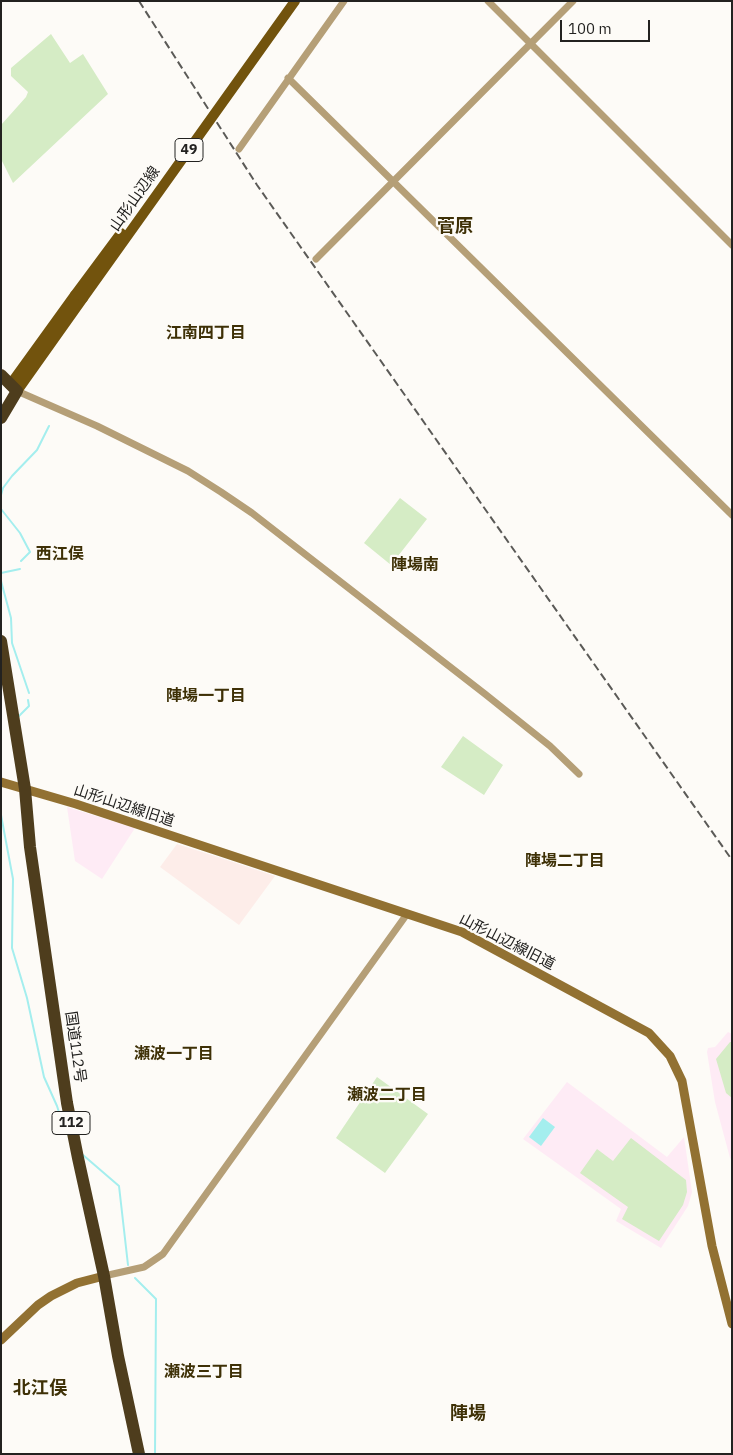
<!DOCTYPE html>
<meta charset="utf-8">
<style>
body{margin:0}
#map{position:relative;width:733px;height:1455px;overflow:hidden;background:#fdfbf7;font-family:"IBM Plex Sans",sans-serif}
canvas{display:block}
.frame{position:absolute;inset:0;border:2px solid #232220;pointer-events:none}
.scale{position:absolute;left:560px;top:20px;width:90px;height:22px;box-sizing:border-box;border:2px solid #232220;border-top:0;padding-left:6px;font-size:15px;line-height:18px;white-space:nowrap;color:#232220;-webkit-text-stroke:4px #fdfbf7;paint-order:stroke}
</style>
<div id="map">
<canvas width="733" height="1455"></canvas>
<div class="frame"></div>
<div class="scale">100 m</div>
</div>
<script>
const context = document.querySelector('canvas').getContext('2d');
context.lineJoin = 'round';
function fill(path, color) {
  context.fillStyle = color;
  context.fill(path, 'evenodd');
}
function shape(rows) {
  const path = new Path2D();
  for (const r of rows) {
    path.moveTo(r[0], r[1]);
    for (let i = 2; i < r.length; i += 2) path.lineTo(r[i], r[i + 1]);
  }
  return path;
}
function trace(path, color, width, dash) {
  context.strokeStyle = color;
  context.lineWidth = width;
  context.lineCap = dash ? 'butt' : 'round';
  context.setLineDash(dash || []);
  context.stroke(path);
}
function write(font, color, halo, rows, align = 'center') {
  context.font = font + ' "IBM Plex Sans","Noto Sans JP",sans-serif';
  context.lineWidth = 4.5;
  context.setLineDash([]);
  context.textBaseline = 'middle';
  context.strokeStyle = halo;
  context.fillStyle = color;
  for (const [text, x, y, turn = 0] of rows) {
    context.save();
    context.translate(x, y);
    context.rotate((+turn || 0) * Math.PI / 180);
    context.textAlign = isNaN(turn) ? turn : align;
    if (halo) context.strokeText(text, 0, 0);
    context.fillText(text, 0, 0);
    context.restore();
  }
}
fill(shape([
 [177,844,221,858,275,876,239,925,160,867]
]), '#fdede9');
fill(shape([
 [67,807,135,828,102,879,75,861],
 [728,1032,732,1034,732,1160,730,1158,715,1102,707,1052,708,1048,715,1047],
 [567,1082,667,1157,684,1137,692,1192,688,1206,661,1248,616,1221,621,1209,523,1139]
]), '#feebf5');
fill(shape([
 [51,34,70,63,83,54,108,94,13,183,1,159,1,125,26,97,28,92,11,76,11,68],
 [400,498,427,519,391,565,364,543],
 [463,736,503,765,484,795,441,767],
 [730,1042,732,1042,732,1098,726,1093,716,1059],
 [377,1077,428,1114,385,1173,336,1138],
 [631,1138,686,1180,687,1192,683,1205,659,1241,622,1219,628,1207,580,1173,597,1149,613,1161]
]), '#d5ecc5');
fill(shape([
 [543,1118,555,1127,541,1146,529,1137]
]), '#a4eeee');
trace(shape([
 [1,495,3,488,12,476,37,450,49,426],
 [1,509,20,533,30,552,21,561],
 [1,573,20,569],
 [1,581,11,618,12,643,29,693],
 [19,716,29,706,28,700],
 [1,815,13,879,12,948,27,998,44,1077,57,1106,65,1131,68,1135],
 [83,1155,119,1186,128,1265],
 [135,1278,156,1299,155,1454]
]), '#a4eeee', 2);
trace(shape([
 [488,1,732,245],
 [288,78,732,515],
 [239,149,344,1],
 [316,259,573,1],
 [17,391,97,426,188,471,221,492,252,513,485,694,550,746,579,774],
 [104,1276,144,1267,163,1254,407,914]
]), '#b59f77', 7);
trace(shape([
 [1,782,76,804,462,932,649,1033,670,1056,682,1081,712,1246,732,1324],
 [1,1340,38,1305,51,1296,77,1283,104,1276]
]), '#927132', 9);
trace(shape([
 [10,385,75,295],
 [17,391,83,298]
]), '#72530d', 10);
trace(shape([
 [1,375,17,391,1,418],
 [1,641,25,789,30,847,67,1103,78,1158,104,1276,118,1356,139,1454]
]), '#4e3d1d', 12);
trace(shape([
 [139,1,257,185,732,860]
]), '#5b5a57', 2, [8, 4]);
trace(shape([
 [75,295,121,233],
 [83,298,295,1]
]), '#72530d', 10);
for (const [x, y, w] of [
 [189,150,28],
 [71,1123,38]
]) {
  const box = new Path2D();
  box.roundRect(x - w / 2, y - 11.5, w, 23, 4);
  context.fillStyle = '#fdfbf7';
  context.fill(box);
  trace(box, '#232220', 1);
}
write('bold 14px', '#232220', null, [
 ["49",189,150],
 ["112",71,1123]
]);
write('15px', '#232220', '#fdfbf7', [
 ["山形山辺線",135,199,-55],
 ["山形山辺線旧道",124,806,18],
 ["山形山辺線旧道",507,942,27],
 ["国道112号",75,1047,82]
]);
write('bold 16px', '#3e3006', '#fdfbf7', [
 ["江南四丁目",206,333],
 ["西江俣",60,554],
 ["陣場南",415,565],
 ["陣場一丁目",206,696],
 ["陣場二丁目",565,861],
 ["瀬波一丁目",174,1054],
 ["瀬波二丁目",387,1095],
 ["瀬波三丁目",204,1372]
]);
write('bold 18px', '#3e3006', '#fdfbf7', [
 ["菅原",455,227],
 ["北江俣",40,1389],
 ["陣場",468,1414]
]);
</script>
